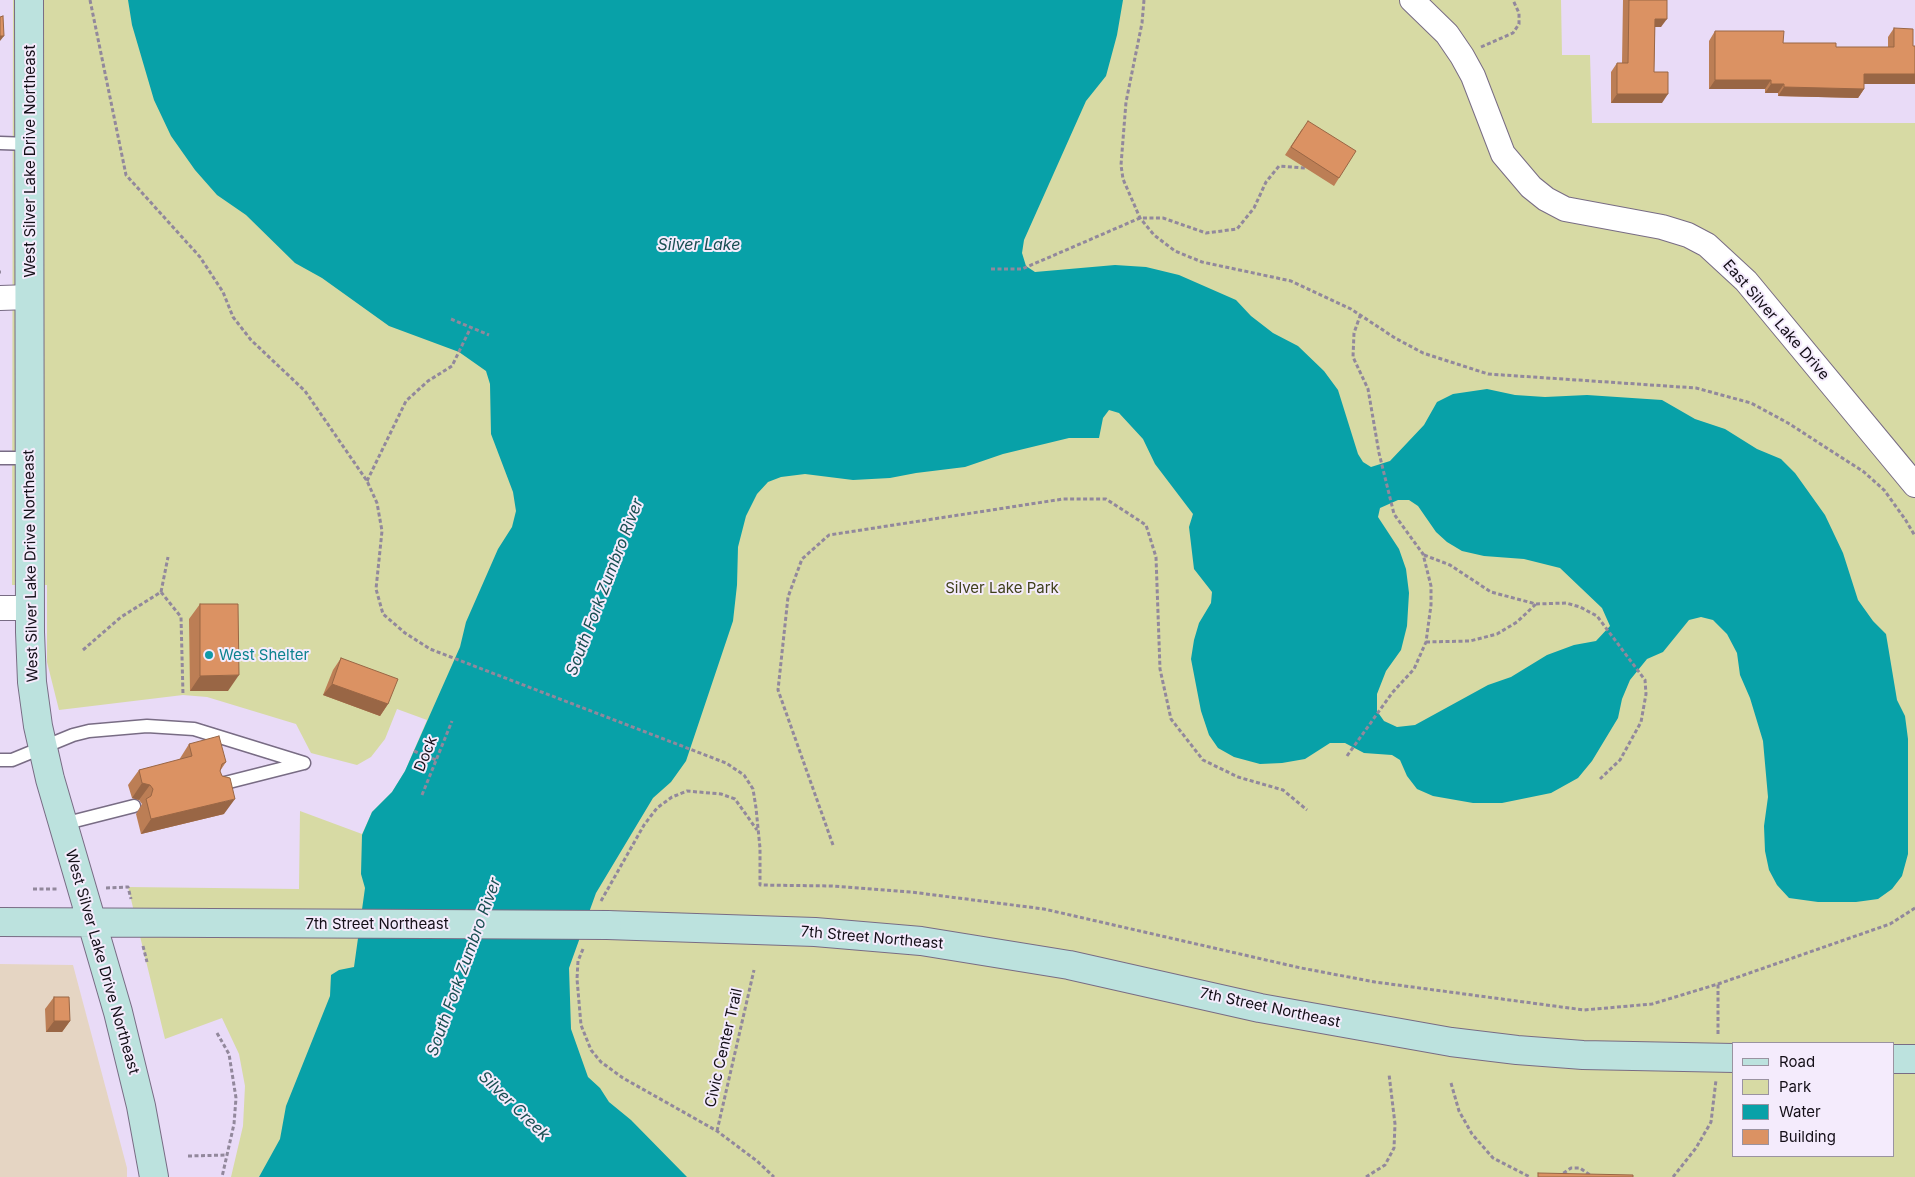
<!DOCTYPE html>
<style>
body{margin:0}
#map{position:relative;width:1915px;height:1177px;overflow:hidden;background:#e9dbf7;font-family:Inter,sans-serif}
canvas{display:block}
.legend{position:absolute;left:1732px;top:1042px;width:162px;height:115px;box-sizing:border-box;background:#f4ebfc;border:1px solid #9a93a1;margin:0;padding:6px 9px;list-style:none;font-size:15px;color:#140f18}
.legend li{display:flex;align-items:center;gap:10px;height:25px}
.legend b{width:25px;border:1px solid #9a93a1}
</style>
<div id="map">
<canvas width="1915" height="1177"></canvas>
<ul class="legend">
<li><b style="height:6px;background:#bce2de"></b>Road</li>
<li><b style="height:14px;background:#d7daa4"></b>Park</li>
<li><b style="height:14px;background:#08a1a8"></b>Water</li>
<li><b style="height:14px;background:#db9263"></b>Building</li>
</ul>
</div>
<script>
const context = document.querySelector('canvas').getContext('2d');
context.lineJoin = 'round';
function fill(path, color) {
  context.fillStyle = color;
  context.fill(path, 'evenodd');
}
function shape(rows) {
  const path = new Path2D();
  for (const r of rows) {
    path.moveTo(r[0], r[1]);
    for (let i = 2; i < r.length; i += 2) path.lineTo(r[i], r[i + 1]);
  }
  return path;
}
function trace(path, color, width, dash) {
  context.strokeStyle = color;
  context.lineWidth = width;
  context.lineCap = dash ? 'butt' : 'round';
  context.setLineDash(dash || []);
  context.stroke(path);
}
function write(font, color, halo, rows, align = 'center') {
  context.font = font + ' Inter,sans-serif';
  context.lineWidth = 4;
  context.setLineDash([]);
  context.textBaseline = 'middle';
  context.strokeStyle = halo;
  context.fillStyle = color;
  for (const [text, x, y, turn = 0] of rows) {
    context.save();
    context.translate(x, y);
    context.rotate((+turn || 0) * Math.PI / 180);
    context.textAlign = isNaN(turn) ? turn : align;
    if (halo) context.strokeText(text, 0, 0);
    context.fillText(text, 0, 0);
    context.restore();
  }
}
fill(shape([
 [0,964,73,965,127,1168,127,1177,0,1177]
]), '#e5d5c3');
fill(shape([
 [13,0,1561,0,1562,55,1590,55,1592,123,1915,123,1915,1177,231,1177,243,1126,245,1086,239,1054,222,1018,165,1039,128,887,299,889,300,811,362,834,372,812,392,792,405,771,427,720,397,709,385,739,371,757,357,765,311,753,296,724,207,697,183,695,59,710,47,662,47,585,12,585],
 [1734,1043,1894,1043,1894,1156,1734,1156]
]), '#d7daa4');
fill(shape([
 [128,0,1123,0,1117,35,1106,76,1086,101,1024,240,1022,253,1026,266,1035,272,1115,265,1146,267,1179,275,1236,300,1251,316,1273,333,1298,346,1324,371,1338,390,1358,454,1363,462,1371,467,1390,461,1424,425,1437,402,1453,394,1487,389,1515,395,1545,397,1587,395,1662,400,1695,419,1725,429,1757,449,1781,459,1795,473,1825,515,1843,553,1858,600,1873,621,1886,634,1897,700,1905,716,1908,739,1908,854,1902,876,1892,889,1878,899,1856,902,1818,902,1789,898,1777,885,1769,870,1765,851,1764,826,1768,797,1763,741,1750,698,1740,675,1737,653,1727,634,1713,620,1701,617,1689,620,1663,652,1647,659,1630,680,1622,699,1618,718,1592,761,1578,778,1551,793,1502,803,1473,803,1433,796,1417,789,1407,776,1400,760,1392,755,1364,753,1345,743,1330,743,1305,759,1282,763,1260,764,1234,757,1218,748,1209,735,1201,711,1191,659,1194,640,1199,623,1211,603,1212,592,1194,569,1189,527,1193,514,1155,464,1143,439,1119,413,1109,410,1103,418,1099,438,1069,438,1003,454,965,467,916,473,890,478,853,480,805,474,781,477,768,482,757,494,746,516,738,547,737,585,733,621,686,761,671,782,653,798,596,893,569,968,571,1029,588,1077,600,1088,609,1102,631,1120,687,1177,259,1177,280,1139,286,1106,330,996,331,975,339,970,354,967,365,888,361,874,362,835,372,812,392,792,405,771,460,647,466,622,498,549,512,527,516,511,513,492,491,434,490,384,486,371,459,352,389,326,322,278,295,263,246,215,217,195,195,170,171,136,154,100,132,25],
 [1398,500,1409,500,1418,506,1436,532,1447,542,1462,551,1484,556,1524,559,1560,568,1602,608,1610,626,1596,641,1574,645,1547,655,1511,677,1488,685,1415,725,1397,727,1384,721,1377,711,1377,694,1386,671,1401,650,1407,626,1409,593,1406,569,1399,549,1378,517,1380,508]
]), '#08a1a8');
const lane = shape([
 [0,143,30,144],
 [0,458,30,458],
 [0,760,12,760,73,735,89,731,147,726,194,729,304,763],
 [217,785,304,763],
 [63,824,134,806]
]);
const street = shape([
 [1412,0,1447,34,1462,56,1473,76,1503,154,1531,187,1546,199,1565,209,1662,227,1688,235,1707,245,1746,281,1915,485],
 [0,298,30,297],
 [0,608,30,608]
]);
const secondary = shape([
 [29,0,30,632,32,682,38,726,50,779,118,1012,141,1106,154,1177],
 [0,922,427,924],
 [607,925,815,932,921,941,1069,965,1260,1008,1451,1042,1517,1050,1583,1055,1734,1058],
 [1894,1059,1915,1059]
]);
trace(lane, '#786c84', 15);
trace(street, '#786c84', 26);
trace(secondary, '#786c84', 30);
trace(shape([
 [90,0,126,175,200,257,223,292,233,317,251,340,305,391,367,481,377,503,382,531,376,589,383,614,405,633,430,649,726,763,744,775,753,789,756,808,760,848,760,885,832,886,911,892,1044,909,1301,968,1375,982,1584,1010,1652,1004,1718,984,1890,924,1915,908],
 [1144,0,1142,23,1126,102,1121,165,1123,179,1140,218,1154,235,1175,251,1202,262,1291,281,1351,309,1395,338,1423,353,1488,374,1696,388,1751,403,1788,423,1864,472,1884,490,1905,519,1915,536],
 [1481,47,1513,33,1519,24,1519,13,1513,0],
 [991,269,1022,269,1140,218,1163,218,1206,233,1237,229,1254,208,1266,182,1279,166,1305,168],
 [0,272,1,272],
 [451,319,489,335],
 [367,481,406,401,428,381,452,366,471,327],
 [1424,555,1450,565,1491,592,1536,604,1566,603,1580,607,1597,616,1645,680,1646,694,1641,722,1620,760,1600,779],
 [161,592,181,617,183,695],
 [1426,642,1470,641,1497,634,1517,622,1536,604],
 [83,650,121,617,161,592,168,557],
 [414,751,436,760],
 [1347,756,1392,693,1414,669,1426,642,1431,605,1431,586,1423,554,1394,514,1379,453,1368,389,1353,357,1354,333,1360,316],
 [422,795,452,721],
 [833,845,778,690,788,597,802,559,829,535,1063,499,1106,499,1146,525,1156,557,1160,669,1171,719,1203,760,1238,777,1283,790,1307,810],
 [106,888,128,887,131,899],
 [33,889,57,889],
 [601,901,644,825,657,808,672,797,687,791,721,794,735,799,757,830],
 [143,946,147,962],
 [583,949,578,961,577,979,581,1025,591,1050,601,1062,623,1078,717,1131,757,1161,774,1177],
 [217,1033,229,1054,236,1098,234,1124,222,1177],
 [1718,1034,1718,984],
 [1451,1083,1459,1111,1472,1134,1493,1158,1530,1177],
 [717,1131,754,970],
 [188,1156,227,1155],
 [1366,1177,1385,1165,1394,1148,1395,1124,1389,1074],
 [1558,1177,1571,1168,1580,1168,1593,1177],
 [1673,1177,1696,1148,1711,1122,1716,1080]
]), '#92889c', 3, [4, 2.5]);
trace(lane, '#fff', 12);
trace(street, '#fff', 24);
trace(secondary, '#bce2de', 28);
const secondaryBridge = shape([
 [427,924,607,925]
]);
trace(secondaryBridge, '#786c84', 30, []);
trace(secondaryBridge, '#bce2de', 28);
fill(shape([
 [1623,0,1667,0,1661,27,1655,27,1654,72,1662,103,1611,103,1611,72,1617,63,1622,63],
 [1894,28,1913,46,1915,84,1864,84,1864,89,1858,98,1778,96,1778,93,1765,93,1765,89,1709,89,1709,41,1715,31,1783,43,1836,47,1888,47,1888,37],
 [1302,129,1339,178,1334,186,1285,155],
 [200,604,228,691,190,691,189,619],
 [341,658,388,704,380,716,323,695,333,670],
 [189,744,226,762,220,771,224,814,141,834,136,814,142,804,139,800,132,798,128,785,139,770,179,760],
 [54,997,70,1021,62,1032,46,1032,45,1009]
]), '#bc7e55');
fill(shape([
 [1655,19,1667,19,1661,27,1649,27],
 [0,36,4,36,0,41],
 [1864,74,1915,74,1915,84,1858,84],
 [1715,80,1771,80,1765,89,1709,89],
 [1771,84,1784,84,1778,93,1765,93],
 [1784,87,1864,89,1858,98,1778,96],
 [1617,94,1668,94,1662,103,1611,103],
 [239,675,228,691,190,691,200,676],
 [332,684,388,704,380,716,323,695],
 [142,783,150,785,139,800,132,798],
 [235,799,224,814,141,834,151,819],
 [54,1021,70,1021,62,1032,46,1032]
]), '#996645');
const building = shape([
 [1629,0,1667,0,1667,19,1655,19,1654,72,1668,72,1668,94,1617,94,1617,63,1628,63,1629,0],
 [3,16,4,36,0,36,0,17,3,16],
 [1894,28,1913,29,1913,46,1915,46,1915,74,1864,74,1864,89,1784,87,1784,84,1771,84,1771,80,1715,80,1715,31,1784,31,1783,43,1836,43,1836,47,1894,47,1894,28],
 [1308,121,1356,151,1339,178,1291,147,1308,121],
 [200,604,238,604,239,675,200,676,200,604],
 [341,658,398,679,388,704,332,684,341,658],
 [219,736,226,762,222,764,220,771,222,776,230,778,235,799,151,819,146,799,151,796,153,789,150,785,142,783,139,770,192,756,189,744,219,736],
 [54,997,69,997,70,1021,54,1021,54,997],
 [1538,1173,1633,1175,1633,1177,1538,1177,1538,1173]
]);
fill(building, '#db9263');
trace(building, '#996645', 1);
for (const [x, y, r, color] of [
 [209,655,5,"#0f9aa8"]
]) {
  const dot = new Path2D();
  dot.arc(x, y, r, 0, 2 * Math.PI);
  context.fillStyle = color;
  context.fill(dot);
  trace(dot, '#f4ebfc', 2);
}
write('15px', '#140f18', '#f4ebfc', [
 ["West Silver Lake Drive Northeast",30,161,-90],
 ["East Silver Lake Drive",1776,320,49],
 ["West Silver Lake Drive Northeast",31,566,-91],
 ["Dock",426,754,-68],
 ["7th Street Northeast",377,924],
 ["7th Street Northeast",872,938,5],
 ["West Silver Lake Drive Northeast",102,962,74],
 ["7th Street Northeast",1270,1008,12],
 ["Civic Center Trail",724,1048,-77]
]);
write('15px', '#3f401b', '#f4ebfc', [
 ["Silver Lake Park",1002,588]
]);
write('15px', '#0d838f', '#f4ebfc', [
 ["West Shelter",219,655]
], 'left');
write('italic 16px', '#194f52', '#f4ebfc', [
 ["Silver Lake",699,245],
 ["South Fork Zumbro River",605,587,-69],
 ["South Fork Zumbro River",464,967,-70],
 ["Silver Creek",514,1106,44]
]);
</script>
